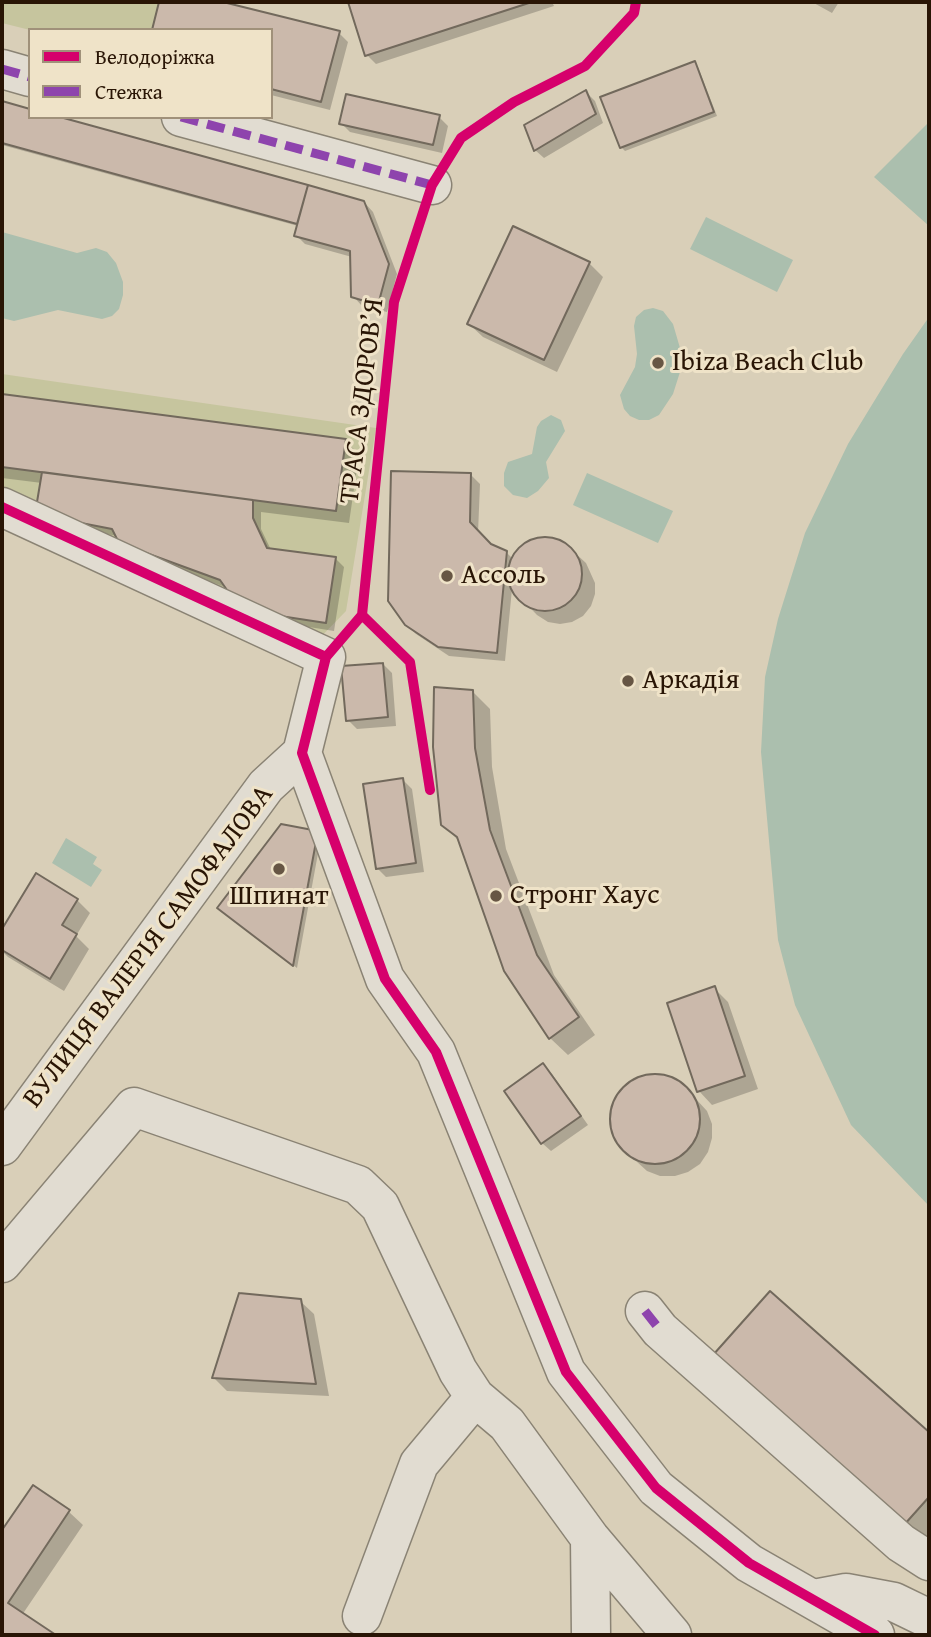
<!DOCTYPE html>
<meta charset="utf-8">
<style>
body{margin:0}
#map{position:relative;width:931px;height:1637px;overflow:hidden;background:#d9cfb8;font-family:"Gentium Book Plus",serif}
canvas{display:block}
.frame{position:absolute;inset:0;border:4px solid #291505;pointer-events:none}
.legend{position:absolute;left:28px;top:28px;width:245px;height:91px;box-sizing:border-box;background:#efe3c8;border:2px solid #a0917a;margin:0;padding:9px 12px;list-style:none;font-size:21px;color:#291505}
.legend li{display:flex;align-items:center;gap:14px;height:35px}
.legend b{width:35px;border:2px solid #a0917a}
</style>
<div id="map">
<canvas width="931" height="1637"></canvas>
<div class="frame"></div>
<ul class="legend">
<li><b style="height:9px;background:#d6006c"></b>Велодоріжка</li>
<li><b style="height:9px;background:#8e44ad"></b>Стежка</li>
</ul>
</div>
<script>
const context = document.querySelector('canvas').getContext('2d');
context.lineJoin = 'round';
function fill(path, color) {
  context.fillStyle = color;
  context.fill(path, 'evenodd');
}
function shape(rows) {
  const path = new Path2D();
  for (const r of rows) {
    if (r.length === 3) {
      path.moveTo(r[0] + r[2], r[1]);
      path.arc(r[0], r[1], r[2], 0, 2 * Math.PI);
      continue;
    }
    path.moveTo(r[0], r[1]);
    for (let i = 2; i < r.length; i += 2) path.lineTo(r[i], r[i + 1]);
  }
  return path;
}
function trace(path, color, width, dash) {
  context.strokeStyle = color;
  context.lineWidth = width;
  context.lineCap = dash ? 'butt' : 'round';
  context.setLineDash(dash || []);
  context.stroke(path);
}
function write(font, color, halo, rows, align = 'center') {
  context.font = font + ' "Gentium Book Plus",serif';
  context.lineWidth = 6;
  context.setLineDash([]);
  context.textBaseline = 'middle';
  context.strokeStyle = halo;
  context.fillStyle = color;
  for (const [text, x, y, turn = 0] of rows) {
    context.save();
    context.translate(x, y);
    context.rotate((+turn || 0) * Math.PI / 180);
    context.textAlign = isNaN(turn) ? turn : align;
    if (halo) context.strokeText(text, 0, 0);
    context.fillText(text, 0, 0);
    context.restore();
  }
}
fill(shape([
 [2,2,159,2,152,30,30,30,2,23],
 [2,374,376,428,346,611,313,645,2,501]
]), '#c6c59e');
fill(shape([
 [929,122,929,226,874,177],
 [706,217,793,260,777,292,690,249],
 [2,232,77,253,96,248,107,252,116,263,123,282,123,295,119,309,112,316,102,319,58,310,14,321,2,318],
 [653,308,663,311,673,324,680,348,680,372,673,394,659,415,649,420,639,420,630,416,624,409,620,395,635,367,637,354,634,326,636,317,644,310],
 [929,317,929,1206,851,1125,795,1005,778,940,761,752,765,677,778,619,805,533,848,444,903,354],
 [551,415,561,420,565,431,546,462,549,478,538,491,527,498,513,495,504,486,504,473,508,462,532,454,537,427,541,421],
 [587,473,673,511,658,543,573,505],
 [66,838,97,857,93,864,102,870,91,887,52,863]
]), '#abbfae');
fill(shape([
 [161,2,215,2,339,33,348,42,330,110,271,95,271,30,154,30],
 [350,2,552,2,554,6,376,64,367,55],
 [812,2,839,2,832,13],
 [694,63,698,67,717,116,625,151,621,147],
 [586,92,595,101,603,123,544,158,535,150],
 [2,103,30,111,30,117,54,117,364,202,373,212,397,274,387,312,362,306,353,296,352,257,305,244,296,235,298,226,2,145],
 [439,117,448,126,442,153,350,132,341,123],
 [589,263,603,277,557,372,483,337,469,324],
 [2,396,345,441,359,454,349,523,261,512,261,529,271,550,335,558,344,567,334,631,252,618,228,588,130,552,117,536,46,522,42,483,2,478],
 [471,475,480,484,478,533,490,546,506,552,513,559,521,547,541,538,563,542,586,563,595,583,595,594,591,606,583,616,572,622,560,624,548,622,537,615,512,589,505,661,449,656,416,634,406,624],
 [383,664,392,673,396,726,357,729,348,720],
 [472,691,490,709,492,767,506,849,554,975,595,1035,568,1055,550,1038,461,843,443,825],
 [403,780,412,789,424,872,386,877,377,868],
 [321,837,297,968,223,912],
 [36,875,77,900,90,913,76,936,89,949,64,991,8,957,2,951,2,932],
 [714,988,728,1002,758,1089,712,1105,699,1091],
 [543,1065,552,1074,588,1125,551,1151,542,1143],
 [656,1075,670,1078,683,1085,707,1111,712,1124,712,1138,708,1152,700,1164,688,1172,675,1176,660,1176,647,1171,636,1161,621,1147,614,1135,611,1121,613,1107,619,1094,629,1084,642,1077],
 [770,1293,929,1435,929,1533,923,1541,733,1372],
 [300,1301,314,1314,329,1396,227,1391,214,1378],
 [33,1487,69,1512,83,1525,22,1615,53,1635,2,1635,2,1533]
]), '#0003');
const building = shape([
 [159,2,223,2,340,31,321,102,271,89,271,30,152,30,159,2],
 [348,2,532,2,365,56,348,2],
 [695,61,714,112,620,148,600,97,695,61],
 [586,90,596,114,534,151,524,125,586,90],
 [346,94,440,115,433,145,339,124,346,94],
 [2,101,30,109,30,117,60,117,308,185,297,224,2,143,2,101],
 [308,185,364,201,389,264,378,305,351,297,350,251,294,236,308,185],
 [513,226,590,262,544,360,467,324,513,226],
 [2,394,346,439,336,511,2,467,2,394],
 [391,471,471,473,470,522,491,544,507,551,497,653,438,647,405,625,388,601,391,471],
 [42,472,253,500,253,518,267,548,336,557,326,623,241,610,220,580,119,543,112,529,35,514,42,472],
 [545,574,37],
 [383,663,388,717,346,721,341,666,383,663],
 [434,687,473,690,475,748,490,830,537,955,579,1017,549,1039,504,971,457,837,441,825,433,747,434,687],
 [403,778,416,863,376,869,363,784,403,778],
 [281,824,318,831,293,966,217,908,281,824],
 [36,873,78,899,62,925,77,934,50,979,2,950,2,929,36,873],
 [715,986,745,1076,697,1092,667,1003,715,986],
 [543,1063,581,1116,541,1144,504,1091,543,1063],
 [655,1119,45],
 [770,1291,929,1432,929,1497,904,1525,713,1355,770,1291],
 [239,1293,301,1299,316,1384,212,1378,239,1293],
 [33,1485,70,1510,8,1603,56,1635,2,1635,2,1530,33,1485]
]);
fill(building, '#cbb9ab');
trace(building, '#72695c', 2);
const minor = shape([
 [2,69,30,77],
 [181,117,432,185],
 [2,507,326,657,302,753,385,979,436,1052,566,1372,656,1488,749,1563,875,1635],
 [2,1146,266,786,302,753],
 [2,1263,134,1107,358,1185,380,1206,458,1371,475,1397,507,1424,590,1538,672,1635],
 [645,1311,660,1330,901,1543,929,1561],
 [590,1538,591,1635],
 [814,1599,846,1593,894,1602,929,1619],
 [362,1616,419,1464,475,1397]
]);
trace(minor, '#8a8374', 41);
trace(minor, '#e1dcd1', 38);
trace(shape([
 [2,69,30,77],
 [181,117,432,185],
 [645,1311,660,1330]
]), '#8e44ad', 9, [18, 9]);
trace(shape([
 [636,2,634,13,585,66,514,102,461,138,432,185,394,302,362,615,326,657,302,753,385,979,436,1052,566,1372,656,1488,749,1563,875,1635],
 [2,507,326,657],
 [362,615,410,662,430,790]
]), '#d6006c', 10);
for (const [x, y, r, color] of [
 [658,363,7,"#675644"],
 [447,576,7,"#675644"],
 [628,681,7,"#675644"],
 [279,869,7,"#675644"],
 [496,896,7,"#675644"]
]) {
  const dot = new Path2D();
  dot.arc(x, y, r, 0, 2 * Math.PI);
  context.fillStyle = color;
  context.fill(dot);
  trace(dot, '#efe3c8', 2.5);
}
write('28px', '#291505', '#efe3c8', [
 ["Ibiza Beach Club",672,363],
 ["Ассоль",461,576],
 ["Аркадія",642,681],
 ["Стронг Хаус",510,896],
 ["Шпинат",279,897,"center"]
], 'left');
write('28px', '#291505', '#efe3c8', [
 ["ТРАСА ЗДОРОВ’Я",363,401,-83],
 ["ВУЛИЦЯ ВАЛЕРІЯ САМОФАЛОВА",149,947,-53]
]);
</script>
